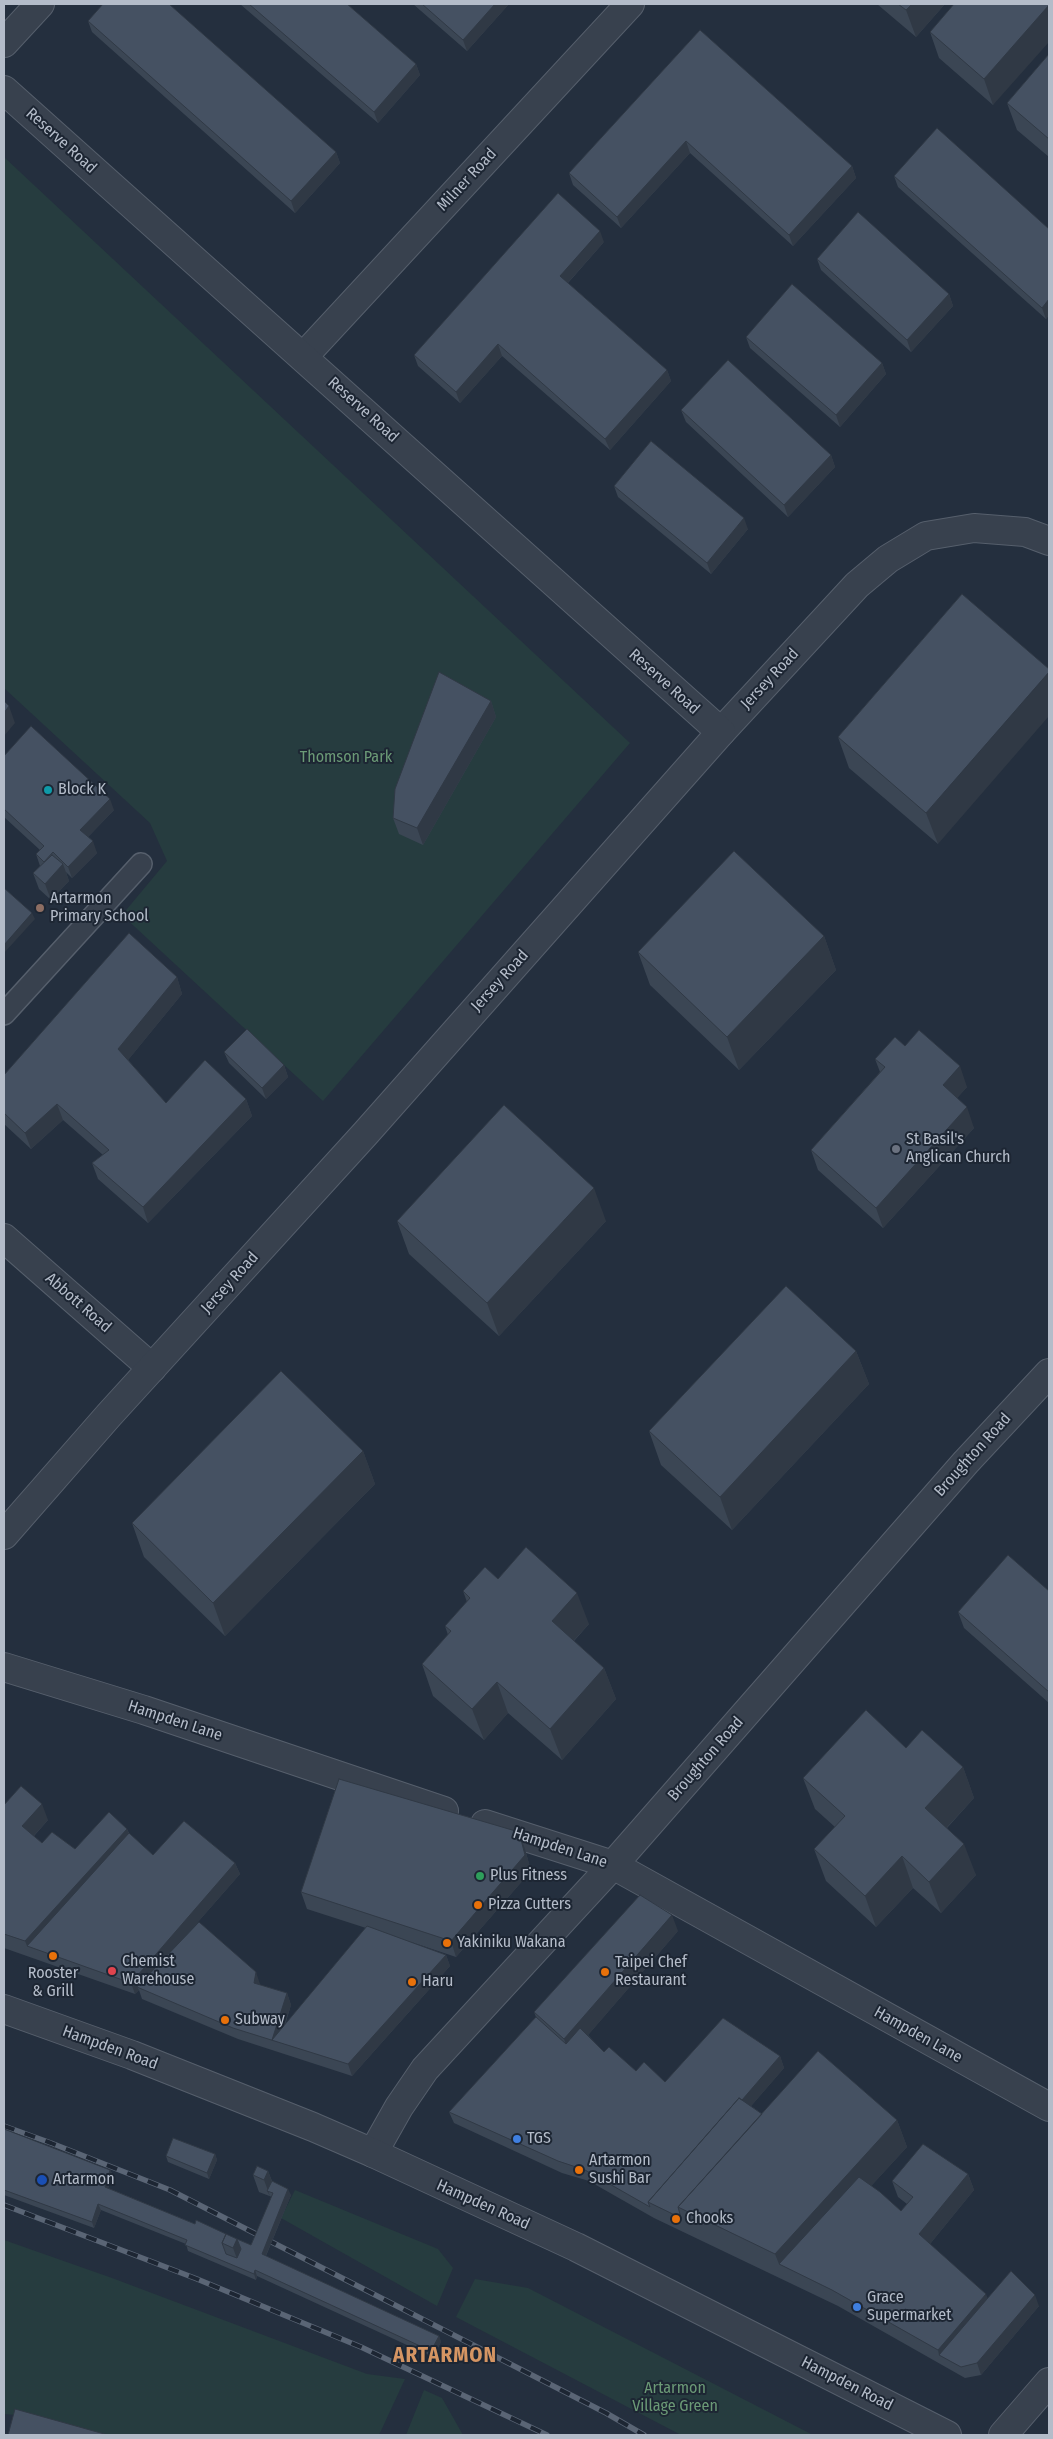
<!DOCTYPE html>
<style>
body{margin:0}
#map{position:relative;width:1053px;height:2439px;overflow:hidden;background:#242f3e;font-family:"Fira Sans Condensed",sans-serif}
canvas{display:block}
.frame{position:absolute;inset:0;border:5px solid #b4bcc9;pointer-events:none}
</style>
<div id="map">
<canvas width="1053" height="2439"></canvas>
<div class="frame"></div>
</div>
<script>
const context = document.querySelector('canvas').getContext('2d');
context.lineJoin = 'round';
function fill(path, color) {
  context.fillStyle = color;
  context.fill(path, 'evenodd');
}
function shape(rows) {
  const path = new Path2D();
  for (const r of rows) {
    path.moveTo(r[0], r[1]);
    for (let i = 2; i < r.length; i += 2) path.lineTo(r[i], r[i + 1]);
  }
  return path;
}
function trace(path, color, width, dash) {
  context.strokeStyle = color;
  context.lineWidth = width;
  context.lineCap = dash ? 'butt' : 'round';
  context.setLineDash(dash || []);
  context.stroke(path);
}
function write(font, color, halo, rows, align = 'center') {
  context.font = font + ' "Fira Sans Condensed",sans-serif';
  context.lineWidth = 4;
  context.setLineDash([]);
  context.textBaseline = 'middle';
  context.strokeStyle = halo;
  context.fillStyle = color;
  for (const [text, x, y, turn = 0] of rows) {
    context.save();
    context.translate(x, y);
    context.rotate((+turn || 0) * Math.PI / 180);
    context.textAlign = isNaN(turn) ? turn : align;
    if (halo) context.strokeText(text, 0, 0);
    context.fillText(text, 0, 0);
    context.restore();
  }
}
fill(shape([
 [4,157,630,743,323,1101,122,915,167,861,150,823,4,688],
 [295,2190,438,2249,453,2268,437,2306,281,2218],
 [4,2240,112,2278,367,2374,405,2379,379,2435,94,2435,17,2415,4,2414],
 [475,2279,528,2288,813,2435,681,2435,456,2317],
 [424,2390,442,2398,463,2435,406,2435]
]), '#263c3f');
const service = shape([
 [4,1014,141,864]
]);
const minor = shape([
 [4,43,40,4],
 [303,357,630,4],
 [721,732,857,585,888,559,926,536,974,528,1025,532,1049,541],
 [4,1238,152,1368],
 [4,1667,144,1710,444,1811],
 [485,1824,613,1865,1049,2107],
 [373,2153,399,2107,425,2069,613,1865,966,1462,1049,1373],
 [1003,2435,1049,2382]
]);
const tertiary = shape([
 [4,90,721,732,365,1134,109,1415,4,1535],
 [4,2009,132,2055,313,2127,373,2153,576,2247,947,2435]
]);
trace(service, '#565f6c', 24);
trace(minor, '#565f6c', 30);
trace(tertiary, '#565f6c', 30);
trace(service, '#38414e', 21);
trace(minor, '#38414e', 28);
trace(tertiary, '#38414e', 28);
const rail = shape([
 [4,2126,51,2143,170,2190,606,2413,644,2435],
 [4,2205,197,2279,361,2347,547,2435]
]);
trace(rail, '#5a6575', 5.5);
trace(rail, '#1d2633', 4, [11]);
fill(shape([
 [240,4,347,4,416,64,420,75,378,123],
 [413,4,509,4,467,51],
 [877,4,945,4,916,37],
 [1049,4,993,105,939,58,930,32],
 [88,21,336,152,340,163,295,213,92,32],
 [700,30,852,166,856,178,793,246,690,153,621,228,573,185,569,173],
 [1049,54,1049,157,1017,130,1007,103],
 [894,176,1049,229,1049,315,1046,319,898,187],
 [604,242,568,283,667,370,671,381,610,450,502,356,460,403,418,366,414,355],
 [817,259,949,294,953,306,911,352,821,270],
 [746,337,882,363,886,374,840,427,750,348],
 [681,410,831,455,835,467,788,517,686,422],
 [614,486,748,529,711,574,618,497],
 [962,594,938,844,849,768,838,737],
 [491,701,496,717,423,845,399,834,393,818],
 [4,756,114,810,88,837,97,853,72,878,66,872,69,881,51,900,39,889,33,873,40,866,36,854,40,850,4,817],
 [824,936,836,970,739,1070,650,985,638,952],
 [177,977,182,994,128,1060,166,1103,246,1099,252,1116,148,1223,98,1179,92,1163,103,1155,63,1120,31,1149,4,1124,4,1075],
 [905,1046,967,1087,957,1098,974,1128,883,1228,818,1170,811,1150,880,1072,875,1059],
 [224,1052,284,1065,288,1077,266,1099,229,1063],
 [397,1221,606,1221,499,1336,409,1254],
 [856,1351,869,1384,732,1530,661,1465,649,1431],
 [363,1451,375,1484,225,1636,144,1557,132,1523],
 [498,1579,589,1624,574,1641,604,1668,616,1699,562,1760,508,1713,484,1740,433,1696,422,1664,448,1635,445,1626,467,1602,463,1591],
 [1049,1591,1049,1703,964,1628,958,1612],
 [906,1748,963,1767,974,1798,947,1828,976,1875,941,1913,913,1888,876,1927,826,1881,814,1849,835,1827,815,1809,803,1778],
 [4,1805,48,1820,34,1836,42,1843,75,1849,127,1829,129,1833,153,1855,235,1863,240,1874,183,1939,260,1984,260,1985,287,1993,291,2005,285,2025,366,1928,307,1909,301,1892,519,1832,525,1849,531,1871,456,1957,411,1942,446,1955,450,1966,352,2076,238,2039,142,1999,139,1990,135,1994,4,1948],
 [678,1931,588,2035,604,2052,636,2071,665,2082,780,2056,784,2068,751,2106,762,2114,897,2120,907,2147,871,2186,901,2211,907,2204,898,2197,892,2181,968,2174,974,2190,930,2244,988,2299,1039,2306,981,2375,965,2378,838,2306,654,2218,589,2181,562,2173,454,2123,449,2112,536,2017,534,2012],
 [4,2129,110,2170,113,2175,108,2188,195,2224,251,2245,272,2197,259,2192,253,2175,268,2171,272,2181,291,2195,266,2256,439,2336,441,2342,433,2357,257,2276,256,2280,188,2251,186,2244,101,2210,94,2228,4,2195],
 [215,2154,217,2160,209,2179,168,2162,166,2156]
]), '#3b4654');
fill(shape([
 [495,4,509,4,467,51,463,40],
 [912,4,945,4,916,37,906,10],
 [1049,5,1049,42,993,105,984,79],
 [416,64,420,75,378,123,374,112],
 [686,141,690,153,621,228,617,217],
 [336,152,340,163,295,213,291,201],
 [852,166,856,178,793,246,789,235],
 [600,231,604,242,564,287,560,276],
 [949,294,953,306,911,352,907,340],
 [1049,299,1049,315,1046,319,1042,308],
 [498,344,502,356,460,403,456,392],
 [882,363,886,374,840,427,836,415],
 [667,370,671,381,610,450,605,439],
 [831,455,835,467,788,517,784,505],
 [744,518,748,529,711,574,707,563],
 [1049,672,1049,716,938,844,926,813],
 [491,701,496,717,423,845,417,828],
 [9,706,15,723,4,736,4,713],
 [110,799,114,810,84,841,80,830],
 [93,841,97,853,72,878,68,867],
 [63,864,69,881,51,900,45,884],
 [32,913,35,919,4,953,4,945],
 [824,936,836,970,739,1070,727,1037],
 [177,977,182,994,124,1065,118,1049],
 [284,1065,288,1077,266,1099,262,1088],
 [960,1066,967,1087,950,1106,943,1085],
 [246,1099,252,1116,148,1223,143,1207],
 [57,1104,63,1120,31,1149,25,1133],
 [967,1107,974,1128,883,1228,876,1208],
 [594,1188,606,1221,499,1336,487,1303],
 [856,1351,869,1384,732,1530,720,1497],
 [363,1451,375,1484,225,1636,213,1603],
 [577,1593,589,1624,563,1652,552,1621],
 [604,1668,616,1699,562,1760,550,1729],
 [497,1682,508,1713,484,1740,472,1709],
 [963,1767,974,1798,936,1839,925,1808],
 [42,1804,48,1820,28,1842,22,1826],
 [127,1829,133,1845,27,1946,25,1941],
 [519,1832,525,1849,531,1871,456,1957,451,1941],
 [964,1844,976,1875,941,1913,929,1882],
 [902,1856,913,1888,876,1927,865,1896],
 [235,1863,240,1874,140,1988,137,1987,139,1990,135,1994,131,1983],
 [672,1915,678,1931,570,2056,564,2039],
 [446,1955,450,1966,352,2076,348,2064],
 [256,1972,260,1984,258,1994,254,1983],
 [287,1993,291,2005,279,2042,272,2040],
 [780,2056,784,2068,662,2209,652,2204],
 [897,2120,907,2147,793,2271,779,2264,775,2254],
 [215,2154,217,2160,209,2179,207,2173],
 [110,2170,113,2175,107,2192,105,2187],
 [268,2171,274,2187,267,2191,270,2196,264,2180],
 [968,2174,974,2190,925,2250,919,2234],
 [288,2189,291,2195,264,2260,262,2254],
 [98,2204,101,2210,94,2228,92,2222],
 [237,2239,243,2255,239,2264,233,2248],
 [255,2270,257,2276,256,2280,254,2274],
 [986,2294,992,2310,939,2355,938,2350],
 [1035,2295,1039,2306,981,2375,977,2363],
 [439,2336,441,2342,433,2357,431,2351]
]), '#303945');
const building = shape([
 [103,4,169,4,336,152,291,201,88,21,103,4],
 [249,4,347,4,416,64,374,112,249,4],
 [422,4,495,4,463,40,422,4],
 [898,4,912,4,906,10,898,4],
 [954,4,1049,4,1049,5,984,79,930,32,954,4],
 [700,30,852,166,789,235,686,141,617,217,569,173,700,30],
 [1049,54,1049,139,1007,103,1049,54],
 [937,128,1049,229,1049,299,1042,308,894,176,937,128],
 [558,193,600,231,560,276,667,370,605,439,498,344,456,392,414,355,558,193],
 [858,212,949,294,907,340,817,259,858,212],
 [792,284,882,363,836,415,746,337,792,284],
 [728,360,831,455,784,505,681,410,728,360],
 [651,441,744,518,707,563,614,486,651,441],
 [962,594,1049,669,1049,672,926,813,838,737,962,594],
 [439,672,491,701,417,828,393,818,395,789,439,672],
 [4,701,9,706,4,713,4,701],
 [31,726,110,799,80,830,93,841,68,867,53,852,44,862,36,854,44,846,4,809,4,756,31,726],
 [734,851,824,936,727,1037,638,952,734,851],
 [52,855,63,864,45,884,33,873,52,855],
 [4,888,32,913,4,945,4,888],
 [129,933,177,977,118,1049,166,1103,205,1060,246,1099,143,1207,92,1163,109,1150,57,1104,25,1133,4,1113,4,1075,129,933],
 [247,1029,284,1065,262,1088,224,1052,247,1029],
 [919,1030,960,1066,943,1085,967,1107,876,1208,811,1150,885,1067,875,1059,895,1037,905,1046,919,1030],
 [504,1105,594,1188,487,1303,397,1221,504,1105],
 [786,1286,856,1351,720,1497,649,1431,786,1286],
 [281,1371,363,1451,213,1603,132,1523,281,1371],
 [526,1547,577,1593,552,1621,604,1668,550,1729,497,1682,472,1709,422,1664,451,1631,445,1626,470,1598,463,1591,485,1567,498,1579,526,1547],
 [1008,1555,1049,1591,1049,1692,958,1612,1008,1555],
 [866,1710,906,1748,922,1730,963,1767,925,1808,964,1844,929,1882,902,1856,865,1896,814,1849,845,1816,803,1778,866,1710],
 [339,1779,519,1832,525,1855,451,1941,301,1892,339,1779],
 [21,1786,42,1804,22,1826,42,1843,52,1832,75,1849,109,1812,127,1829,25,1941,4,1934,4,1805,21,1786],
 [184,1821,235,1863,131,1983,27,1946,129,1833,153,1855,184,1821],
 [640,1895,672,1915,564,2039,534,2012,640,1895],
 [199,1922,256,1972,254,1983,287,1993,272,2040,367,1926,446,1955,348,2064,233,2028,137,1987,199,1922],
 [536,2017,566,2044,580,2028,604,2052,609,2047,636,2071,644,2062,665,2082,723,2018,780,2056,742,2100,739,2098,648,2202,650,2207,585,2170,558,2161,449,2112,536,2017],
 [818,2051,897,2120,775,2254,678,2207,818,2051],
 [739,2098,762,2114,678,2207,681,2218,648,2202,739,2098],
 [4,2129,110,2170,105,2187,195,2224,196,2220,226,2234,222,2243,226,2254,237,2258,241,2249,237,2239,251,2245,273,2193,267,2191,272,2181,288,2189,262,2254,439,2336,431,2351,255,2270,254,2274,185,2245,187,2240,98,2204,92,2222,4,2190,4,2129],
 [173,2138,215,2154,207,2173,166,2156,173,2138],
 [923,2144,968,2174,919,2234,986,2294,938,2350,832,2290,779,2264,859,2177,880,2192,901,2211,913,2197,892,2181,923,2144],
 [257,2166,268,2171,264,2180,253,2175,257,2166],
 [226,2234,237,2239,233,2248,222,2243,226,2234],
 [1011,2271,1035,2295,977,2363,961,2367,939,2355,1011,2271],
 [15,2409,108,2435,8,2435,15,2409]
]);
fill(building, '#455162');
trace(building, '#303945', 1);
for (const [x, y, r, color] of [
 [48,790,5,"#0f9aa8"],
 [40,908,5,"#8d6e63"],
 [896,1149,5,"#6b7280"],
 [480,1876,5,"#2e9e5b"],
 [478,1905,5,"#e8710a"],
 [447,1943,5,"#e8710a"],
 [53,1956,5,"#e8710a"],
 [112,1971,5,"#e0444e"],
 [605,1972,5,"#e8710a"],
 [412,1982,5,"#e8710a"],
 [225,2020,5,"#e8710a"],
 [517,2139,5,"#3f7fe0"],
 [579,2170,5,"#e8710a"],
 [42,2180,6,"#1a4fb4"],
 [676,2219,5,"#e8710a"],
 [857,2307,5,"#3f7fe0"]
]) {
  const dot = new Path2D();
  dot.arc(x, y, r, 0, 2 * Math.PI);
  context.fillStyle = color;
  context.fill(dot);
  trace(dot, '#1d2633', 2);
}
write('16px', '#b4bcc9', '#1d2633', [
 ["Reserve Road",61,141,42],
 ["Milner Road",467,180,-47],
 ["Reserve Road",363,410,42],
 ["Jersey Road",770,679,-47],
 ["Reserve Road",664,682,42],
 ["Jersey Road",500,981,-48],
 ["Jersey Road",230,1283,-48],
 ["Abbott Road",78,1303,41],
 ["Broughton Road",973,1455,-48],
 ["Hampden Lane",175,1721,18],
 ["Broughton Road",706,1759,-49],
 ["Hampden Lane",560,1848,18],
 ["Hampden Lane",918,2035,29],
 ["Hampden Road",110,2048,20],
 ["Hampden Road",483,2205,24],
 ["Hampden Road",847,2384,27]
]);
write('16px', '#6b9a76', '#1d2633', [
 ["Thomson Park",346,758],
 ["Artarmon",675,2389],
 ["Village Green",675,2407]
]);
write('16px', '#b4bcc9', '#1d2633', [
 ["Block K",58,790],
 ["Artarmon",50,899],
 ["Primary School",50,917],
 ["St Basil's",906,1140],
 ["Anglican Church",906,1158],
 ["Plus Fitness",490,1876],
 ["Pizza Cutters",488,1905],
 ["Yakiniku Wakana",457,1943],
 ["Chemist",122,1962],
 ["Warehouse",122,1980],
 ["Taipei Chef",615,1963],
 ["Restaurant",615,1981],
 ["Rooster",53,1974,"center"],
 ["& Grill",53,1992,"center"],
 ["Haru",422,1982],
 ["Subway",235,2020],
 ["TGS",527,2139],
 ["Artarmon",589,2161],
 ["Sushi Bar",589,2179],
 ["Artarmon",53,2180],
 ["Chooks",686,2219],
 ["Grace",867,2298],
 ["Supermarket",867,2316]
], 'left');
context.letterSpacing = '1px';
write('bold 21px', '#d59563', '#1d2633', [
 ["ARTARMON",445,2356]
]);
context.letterSpacing = '0px';
</script>
